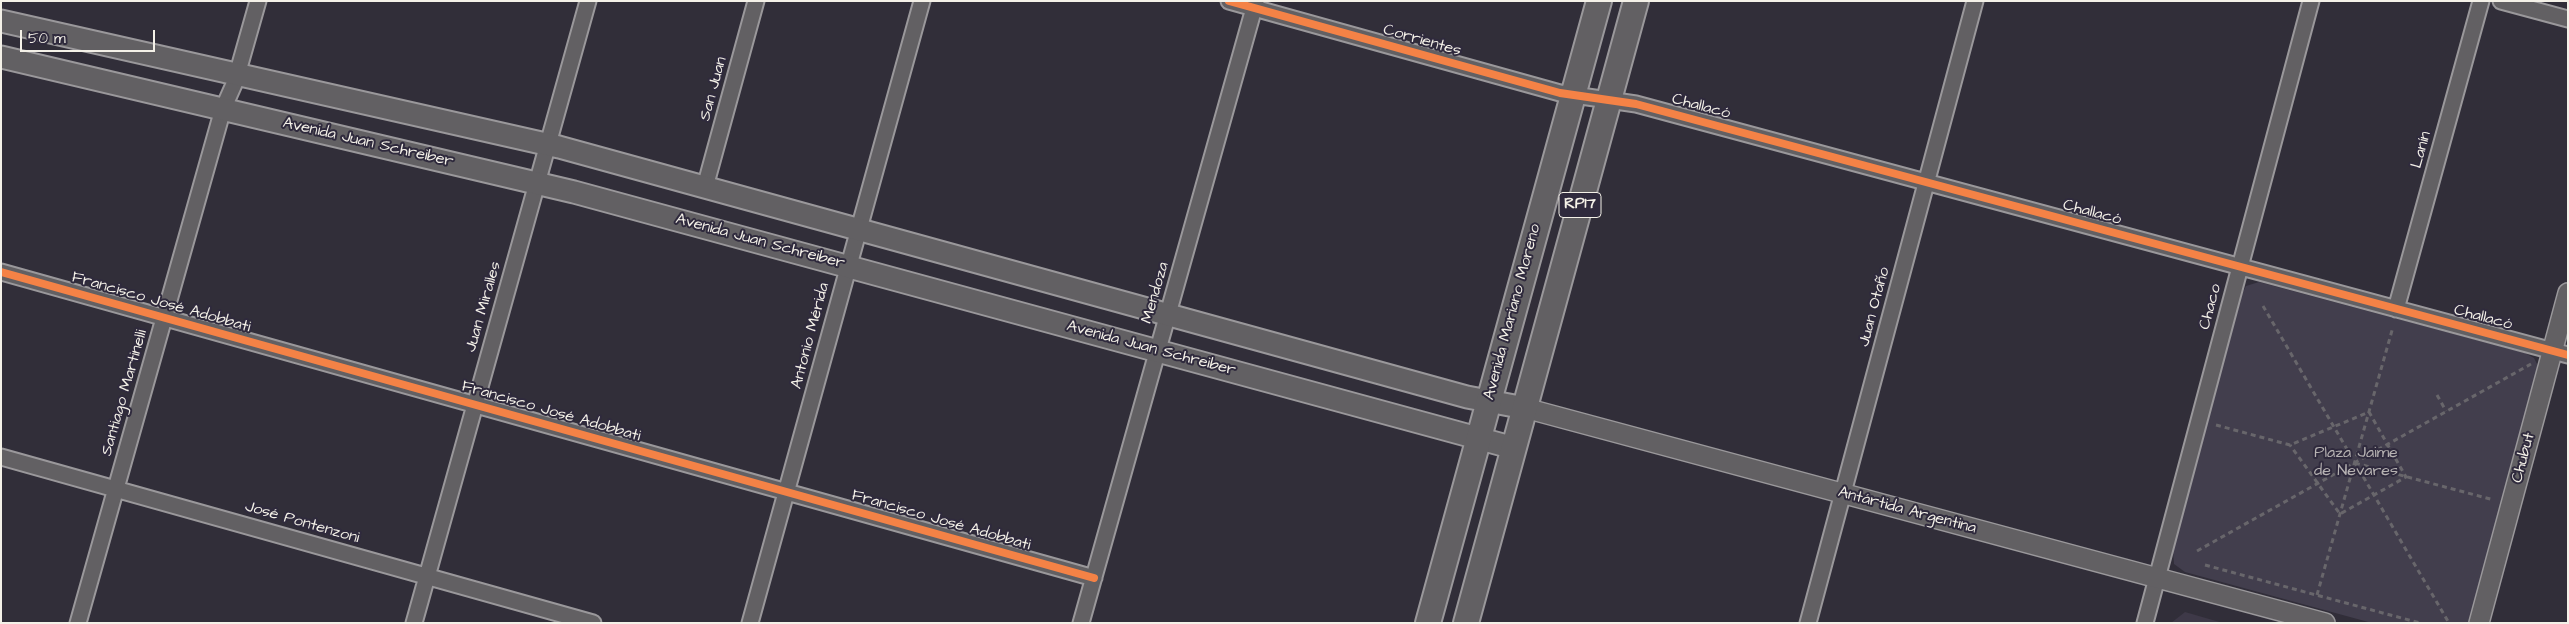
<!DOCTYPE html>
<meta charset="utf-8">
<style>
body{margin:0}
#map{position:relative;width:2569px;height:624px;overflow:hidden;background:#312e39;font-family:"Architects Daughter",sans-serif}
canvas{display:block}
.frame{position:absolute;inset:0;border:2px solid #f4f1e8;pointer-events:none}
.scale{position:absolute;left:20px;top:30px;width:135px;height:22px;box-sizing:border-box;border:2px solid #f4f1e8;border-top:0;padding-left:6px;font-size:15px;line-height:18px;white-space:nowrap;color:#f4f1e8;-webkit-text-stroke:4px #2f2a3d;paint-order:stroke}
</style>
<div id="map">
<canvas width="2569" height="624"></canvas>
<div class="frame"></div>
<div class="scale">50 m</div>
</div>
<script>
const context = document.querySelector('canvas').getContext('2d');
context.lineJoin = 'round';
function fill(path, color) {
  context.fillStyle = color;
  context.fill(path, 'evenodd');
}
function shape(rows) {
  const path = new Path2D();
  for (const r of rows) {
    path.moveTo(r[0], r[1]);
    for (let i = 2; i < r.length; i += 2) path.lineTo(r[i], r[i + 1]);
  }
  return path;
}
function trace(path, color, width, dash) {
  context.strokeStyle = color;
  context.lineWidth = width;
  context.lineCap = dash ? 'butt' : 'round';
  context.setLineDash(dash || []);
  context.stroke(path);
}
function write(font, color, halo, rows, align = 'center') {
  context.font = font + ' "Architects Daughter",sans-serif';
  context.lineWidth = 4;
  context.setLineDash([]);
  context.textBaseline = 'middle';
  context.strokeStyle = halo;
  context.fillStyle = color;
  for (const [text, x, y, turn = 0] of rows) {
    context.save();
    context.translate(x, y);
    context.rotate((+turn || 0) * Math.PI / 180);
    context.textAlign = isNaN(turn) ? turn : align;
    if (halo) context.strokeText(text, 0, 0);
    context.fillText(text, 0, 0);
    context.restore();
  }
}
fill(shape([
 [2185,612,2223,623,2171,623]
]), '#3e3948');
fill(shape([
 [2259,282,2525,353,2534,358,2537,364,2537,372,2469,623,2372,623,2185,572,2174,564,2173,551,2242,294,2246,286]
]), '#423e4d');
const minor = shape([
 [1229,1,1560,93,1636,104,2568,355],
 [2501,1,2568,19],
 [705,187,756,1],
 [1,272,1094,578],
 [2396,309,2481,1],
 [1,457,593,623],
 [78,623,223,109,235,82,258,1],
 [414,623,588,1],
 [750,623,922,1],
 [1081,623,1256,1],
 [1808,623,1975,1],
 [2145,623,2311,1]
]);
const tertiary = shape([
 [1525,408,2325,623],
 [2479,623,2568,293]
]);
const secondary = shape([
 [1,21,559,147,1467,397,1525,408],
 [1,57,574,192,1514,448]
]);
const primary = shape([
 [1428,623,1599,1],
 [1466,623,1636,1]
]);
trace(minor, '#9a989b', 19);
trace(tertiary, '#9a989b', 22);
trace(secondary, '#9a989b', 25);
trace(primary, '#9a989b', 28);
trace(shape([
 [2263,306,2449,623],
 [2437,395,2446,411],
 [2216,425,2290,445,2369,412,2406,477,2340,514,2290,445],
 [2355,463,2494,500],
 [2197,551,2531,364],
 [2205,565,2420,623],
 [2317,595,2393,327]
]), '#68666b', 3, [5, 4]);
trace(minor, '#626063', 15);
trace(tertiary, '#626063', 19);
trace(secondary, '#626063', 21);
trace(primary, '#626063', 24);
trace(shape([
 [1229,1,1560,93,1636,104,2568,355],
 [1,272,1094,578]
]), '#f48246', 8);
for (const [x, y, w] of [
 [1580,205,42]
]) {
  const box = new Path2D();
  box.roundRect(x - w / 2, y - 12.5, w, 25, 4);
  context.fillStyle = '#2f2a3d';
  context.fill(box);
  trace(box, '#f4f1e8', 1);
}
write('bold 15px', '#f4f1e8', null, [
 ["RP17",1580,205]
]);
write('16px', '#f4f1e8', '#2f2a3d', [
 ["Corrientes",1422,41,16],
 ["San Juan",714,89,-75],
 ["Challacó",1701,107,15],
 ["Avenida Juan Schreiber",368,143,13],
 ["Lanín",2422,150,-75],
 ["Challacó",2092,213,15],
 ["Avenida Juan Schreiber",760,242,15],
 ["Mendoza",1156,293,-74],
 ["Francisco José Adobbati",161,303,16],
 ["Juan Miralles",484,307,-74],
 ["Juan Otaño",1875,307,-75],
 ["Chaco",2211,307,-75],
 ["Avenida Mariano Moreno",1513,312,-75],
 ["Challacó",2483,318,15],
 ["Antonio Mérida",811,336,-75],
 ["Avenida Juan Schreiber",1151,349,15],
 ["Santiago Martinelli",125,393,-74],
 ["Francisco José Adobbati",551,412,16],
 ["Chubut",2524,458,-75],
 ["Antártida Argentina",1907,511,15],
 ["Francisco José Adobbati",941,521,16],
 ["José Pontenzoni",302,523,16]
]);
write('16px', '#b7b3b3', '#2f2a3d', [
 ["Plaza Jaime",2356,454],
 ["de Nevares",2356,472]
]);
</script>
